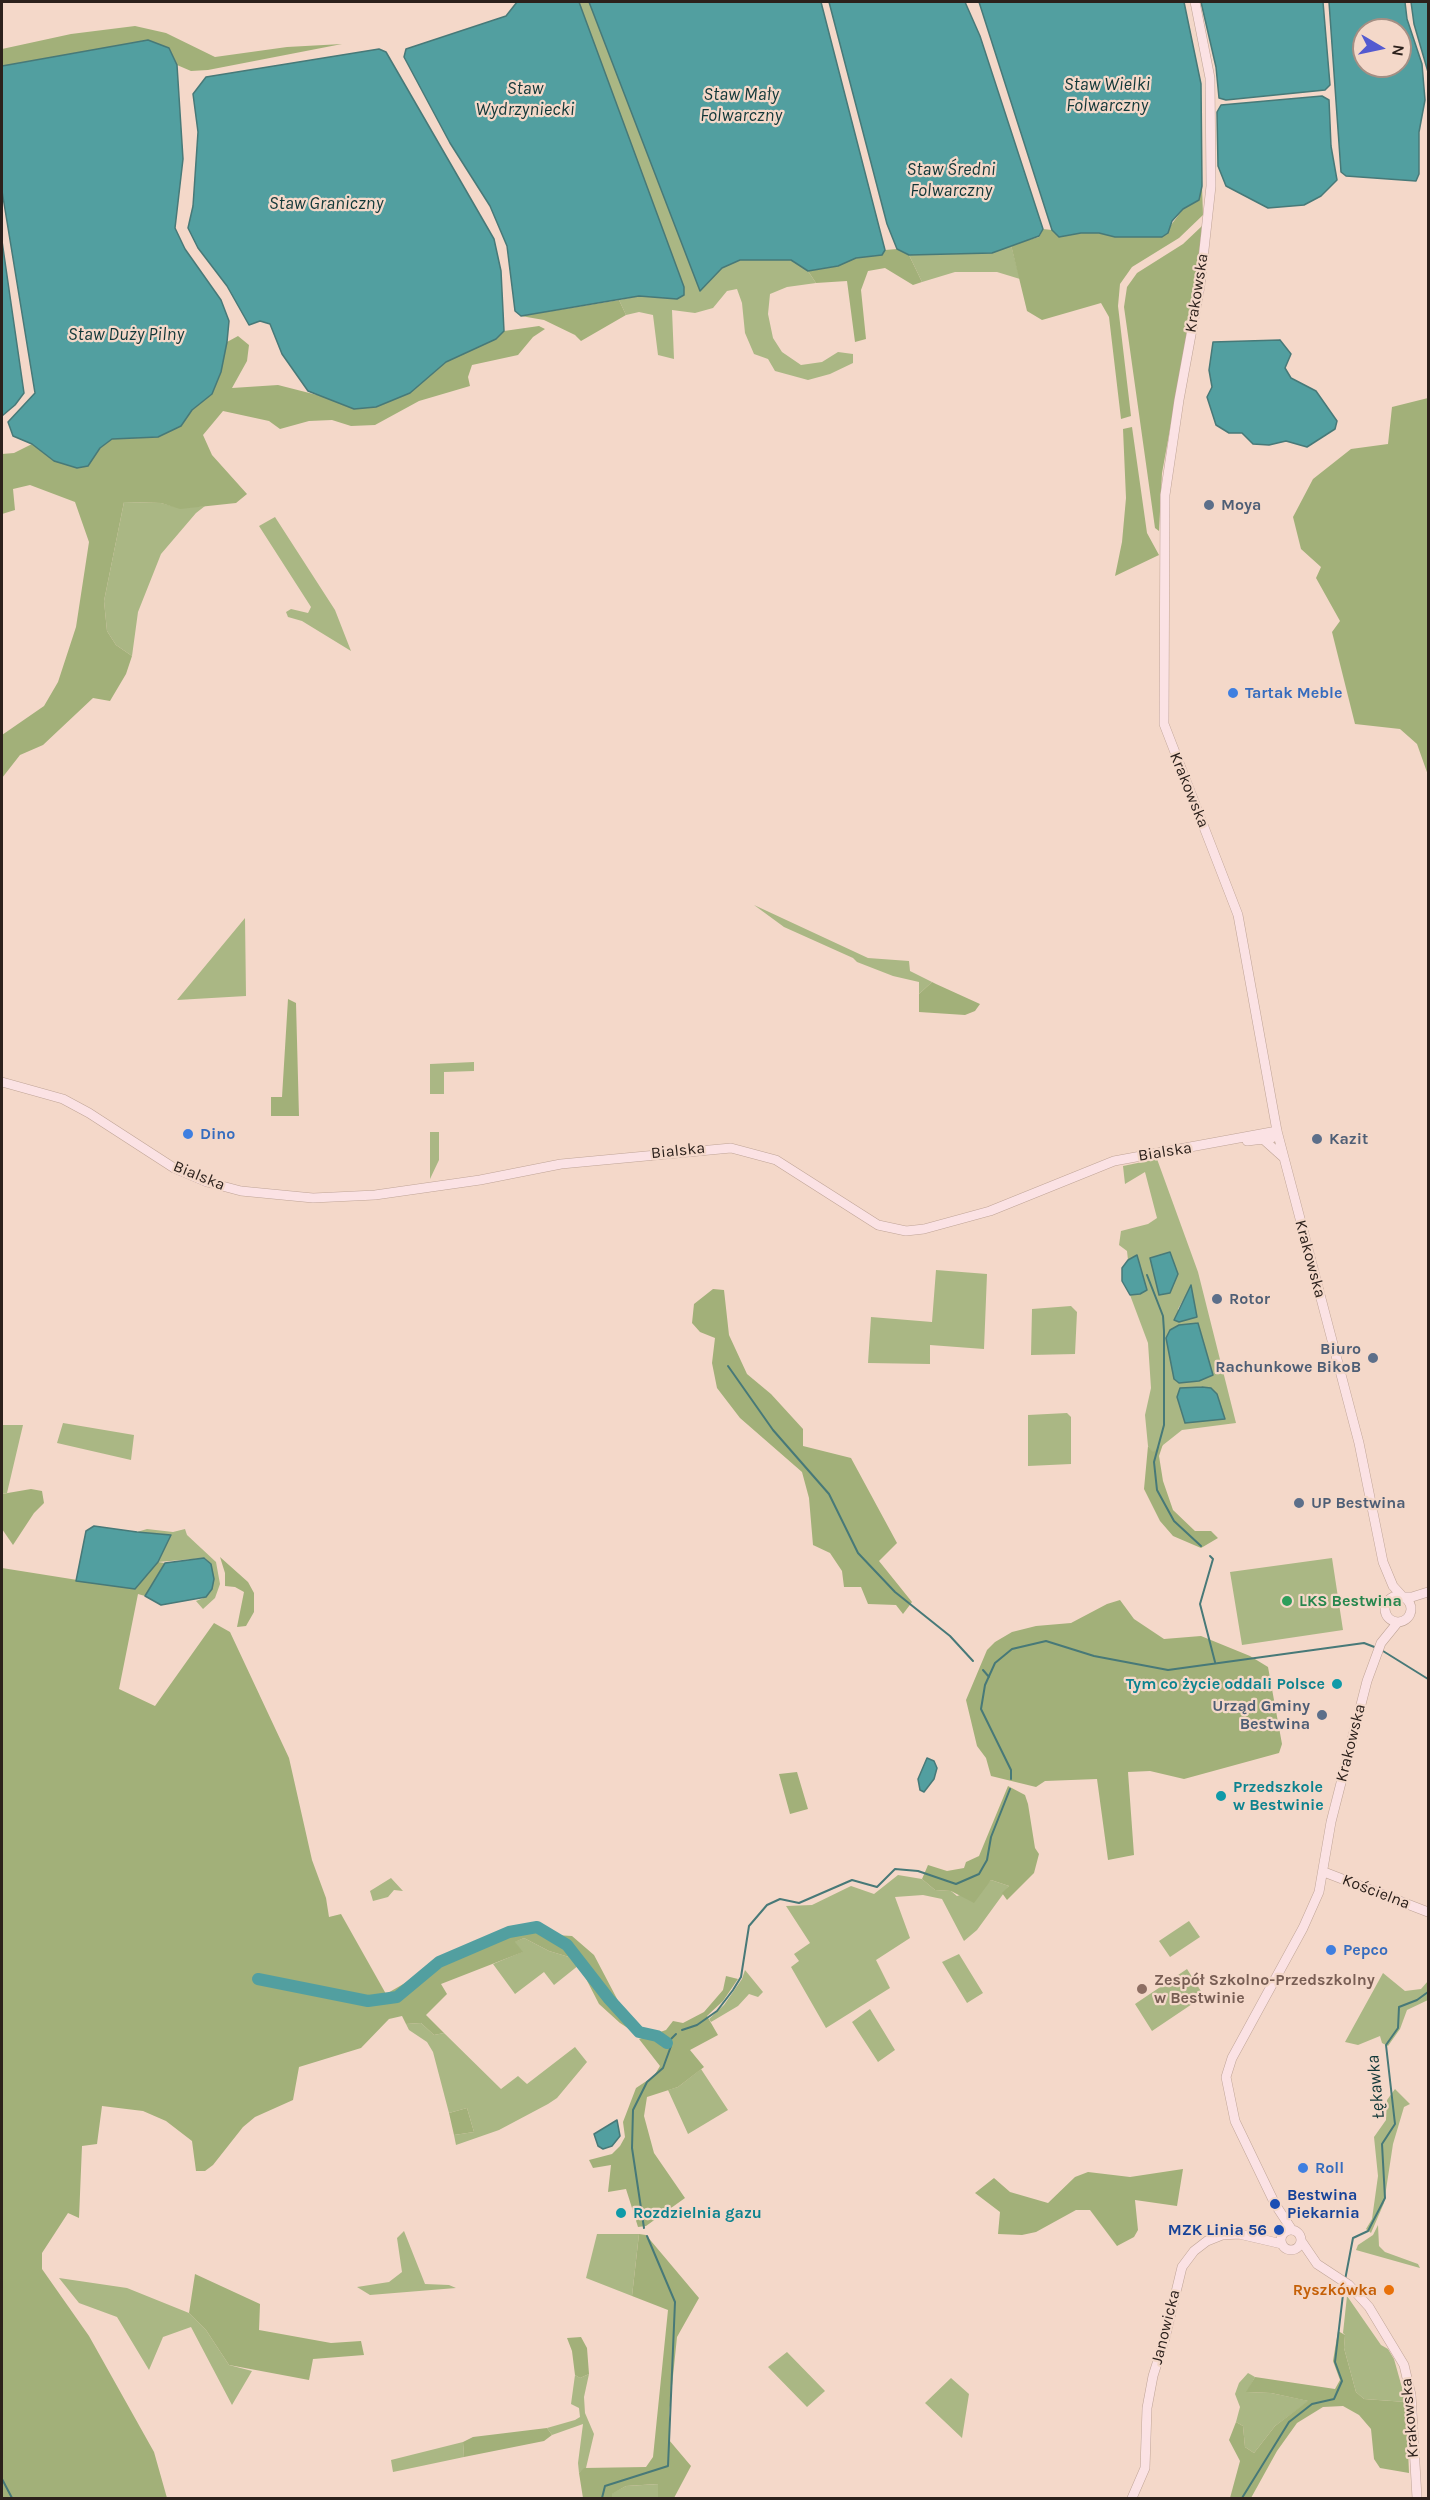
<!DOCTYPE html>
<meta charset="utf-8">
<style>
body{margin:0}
#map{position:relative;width:1430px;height:2500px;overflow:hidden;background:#f4d8c9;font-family:Karla,sans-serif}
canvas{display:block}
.frame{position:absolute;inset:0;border:3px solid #2c211c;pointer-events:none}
.north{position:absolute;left:1352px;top:18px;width:60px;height:60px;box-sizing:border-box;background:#f4d8c9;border:2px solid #a48f84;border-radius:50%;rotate:99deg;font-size:16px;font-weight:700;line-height:24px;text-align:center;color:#2c211c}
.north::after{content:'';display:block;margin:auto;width:21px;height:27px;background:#545ad0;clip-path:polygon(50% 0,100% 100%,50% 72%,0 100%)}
</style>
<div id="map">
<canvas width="1430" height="2500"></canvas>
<div class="frame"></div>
<div class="north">N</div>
</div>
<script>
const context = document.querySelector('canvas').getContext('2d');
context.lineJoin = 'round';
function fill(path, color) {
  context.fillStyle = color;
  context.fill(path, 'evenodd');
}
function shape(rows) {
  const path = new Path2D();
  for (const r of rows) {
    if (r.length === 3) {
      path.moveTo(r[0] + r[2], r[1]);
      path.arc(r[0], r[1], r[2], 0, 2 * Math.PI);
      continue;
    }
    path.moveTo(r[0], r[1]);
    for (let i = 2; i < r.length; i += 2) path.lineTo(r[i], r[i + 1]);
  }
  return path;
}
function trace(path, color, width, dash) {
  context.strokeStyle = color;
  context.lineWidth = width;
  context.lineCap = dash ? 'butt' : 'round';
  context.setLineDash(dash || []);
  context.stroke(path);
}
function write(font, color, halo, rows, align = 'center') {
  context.font = font + ' Karla,sans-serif';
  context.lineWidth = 4.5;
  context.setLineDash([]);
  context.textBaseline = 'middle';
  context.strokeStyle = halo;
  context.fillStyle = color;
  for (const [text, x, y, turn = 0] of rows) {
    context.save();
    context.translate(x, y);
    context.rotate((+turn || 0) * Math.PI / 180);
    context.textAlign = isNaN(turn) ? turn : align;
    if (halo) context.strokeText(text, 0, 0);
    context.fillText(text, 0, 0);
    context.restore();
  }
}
fill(shape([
 [578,2,589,2,701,290,722,268,740,260,792,260,808,271,816,283,787,287,770,294,768,314,773,338,782,352,801,365,822,362,838,352,853,354,853,363,830,374,808,380,775,371,768,359,754,354,745,333,742,303,737,289,727,291,713,308,695,313,672,310,674,359,658,355,653,315,639,312,626,315,619,300,639,296,677,299],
 [1011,245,1020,279,997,272,955,272,922,282,909,255,992,253],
 [124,502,161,503,180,508,205,506,196,513,161,554,138,612,132,656,116,645,107,631,104,601],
 [275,517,335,610,351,651,302,621,288,617,286,612,291,609,308,613,311,607,259,526],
 [754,905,868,958,909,961,910,971,932,982,919,994,919,982,893,976,857,962,853,958,784,927],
 [245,918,246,996,177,1000],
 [474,1062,474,1071,444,1072,444,1094,430,1094,430,1064],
 [430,1132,439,1132,439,1160,430,1179],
 [1157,1159,1198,1272,1236,1423,1182,1430,1153,1453,1148,1446,1145,1415,1151,1388,1148,1343,1130,1295,1140,1294,1138,1256,1128,1260,1127,1251,1119,1245,1121,1231,1148,1224,1157,1218,1145,1172,1125,1184,1123,1166],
 [1191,1286,1197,1316,1179,1322,1178,1309],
 [1198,1323,1213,1375,1199,1381,1179,1383,1174,1379,1168,1343],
 [1217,1395,1225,1419,1199,1421],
 [936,1270,987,1274,984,1349,930,1345,930,1364,868,1363,871,1317,932,1322],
 [1071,1306,1077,1312,1075,1354,1031,1355,1032,1309],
 [1067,1413,1071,1417,1071,1464,1028,1466,1028,1415],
 [63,1423,134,1435,131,1460,57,1443],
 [2,1425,23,1425,7,1493,2,1494],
 [147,1529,173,1532,185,1529,187,1535,216,1562,220,1584,215,1598,203,1609,196,1601,206,1597,211,1564,205,1558,158,1562,171,1535,137,1532],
 [1332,1558,1343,1630,1242,1645,1230,1572],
 [898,1875,922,1879,935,1890,951,1891,957,1896,982,1888,991,1880,1009,1886,977,1930,964,1941,942,1899,923,1895,895,1897,910,1938,876,1960,890,1988,826,2028,791,1967,799,1961,794,1954,810,1943,786,1906,812,1905,851,1886,874,1894],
 [391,1878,403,1891,394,1890,388,1897,373,1901,370,1891],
 [1189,1921,1200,1937,1170,1957,1159,1941],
 [524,1938,549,1951,569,1957,579,1965,554,1985,544,1972,515,1994,493,1964,522,1952,514,1942],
 [959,1954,983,1993,967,2003,942,1962],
 [1187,1969,1204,1996,1152,2031,1135,2004],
 [745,1970,763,1992,758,1997,749,1994,738,2006,711,2022,709,2019,724,2005,742,1979],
 [1383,1973,1405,1991,1421,1989,1428,1981,1428,2000,1407,2010,1400,2029,1388,2046,1382,2043,1380,2036,1358,2045,1345,2042],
 [870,2009,895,2050,878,2062,852,2022],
 [421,2023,434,2035,444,2033,501,2089,518,2076,527,2084,575,2047,587,2062,557,2098,548,2104,499,2130,456,2145,454,2135,474,2132,467,2108,449,2113,433,2052,427,2042,409,2030,406,2024],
 [701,2069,728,2110,688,2134,668,2090,678,2087],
 [1395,2089,1410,2104,1404,2107,1393,2144,1384,2203,1371,2233,1366,2229,1372,2219,1378,2176,1374,2137,1386,2120,1387,2100],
 [1378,2225,1379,2246,1385,2252,1418,2264,1420,2268,1356,2250,1358,2245,1373,2235],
 [404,2231,425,2284,449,2285,456,2288,370,2295,357,2287,389,2282,402,2272,397,2238],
 [597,2234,639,2234,632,2296,586,2278],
 [59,2278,127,2288,189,2313,206,2330,229,2365,252,2371,232,2405,191,2327,163,2337,149,2370,117,2317,79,2303],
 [1347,2296,1381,2345,1388,2349,1394,2359,1406,2402,1364,2399,1356,2392,1344,2348,1345,2335,1343,2333],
 [787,2352,825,2391,807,2407,768,2367],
 [1248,2373,1255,2377,1247,2392,1271,2393,1309,2401,1275,2426,1254,2453,1245,2447,1243,2426,1236,2422,1240,2407,1235,2394,1239,2383],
 [589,2374,584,2397,585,2413,594,2434,586,2468,579,2473,578,2463,583,2424,552,2435,547,2428,575,2420,580,2417,579,2408,571,2404,575,2375,580,2378],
 [951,2378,969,2394,962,2438,925,2403],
 [463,2442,464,2457,393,2472,391,2460],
 [659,2484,658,2498,612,2498,611,2494,626,2486]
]), '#aab784');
fill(shape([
 [135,26,166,33,215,57,287,47,342,44,208,70,191,71,177,65,169,48,148,40,2,66,2,49,71,34],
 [1202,186,1203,215,1179,238,1132,267,1120,284,1118,306,1131,416,1121,419,1109,317,1101,303,1042,320,1027,311,1011,245,1039,237,1043,229,1052,230,1059,237,1081,233,1099,233,1115,237,1162,237,1183,209,1199,200],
 [1202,226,1196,287,1162,473,1159,531,1155,528,1124,307,1127,287,1137,273,1183,244],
 [897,249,909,255,922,282,913,285,885,268,868,271,861,290,866,339,855,342,847,281,816,283,808,271,838,266,856,258,882,255,885,250],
 [619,300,626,315,581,341,575,335,544,320,521,316],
 [539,326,545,329,533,337,518,355,472,365,468,377,470,386,419,401,375,425,351,426,332,420,309,421,280,429,269,421,223,411,203,435,212,455,247,494,236,503,180,509,161,503,124,502,104,601,107,631,116,645,132,656,126,674,110,701,93,698,43,745,20,755,2,778,2,735,44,706,58,682,76,627,89,542,75,502,30,485,13,489,15,510,2,514,2,454,14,453,32,444,54,461,88,466,100,448,112,439,158,437,181,426,192,410,212,394,221,372,227,342,238,336,249,345,247,361,232,388,278,385,325,397,410,393,446,362,496,339,504,331],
 [1428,398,1428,775,1417,744,1400,729,1355,724,1332,632,1340,621,1316,578,1321,567,1301,549,1293,517,1313,479,1351,449,1388,444,1392,407],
 [1132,427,1147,533,1159,555,1115,576,1122,542,1126,498,1123,429],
 [932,982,936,984,980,1004,975,1011,965,1015,919,1012,919,994],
 [288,999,296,1003,299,1116,271,1116,271,1097,282,1097],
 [713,1289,724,1290,729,1335,747,1374,771,1394,803,1429,803,1446,851,1458,897,1543,879,1561,912,1602,903,1614,896,1605,868,1604,861,1587,844,1587,842,1571,830,1553,813,1545,809,1498,802,1472,740,1418,717,1388,712,1363,715,1338,700,1332,692,1323,694,1304],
 [1163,1444,1159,1456,1163,1481,1173,1510,1195,1531,1211,1531,1218,1538,1201,1548,1173,1536,1160,1521,1144,1489,1148,1446,1153,1452],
 [31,1489,42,1491,44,1503,34,1513,13,1545,2,1529,2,1494],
 [220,1557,248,1582,254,1593,254,1612,246,1626,237,1627,244,1592,235,1587,225,1586,225,1573],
 [158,1562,165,1563,145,1596,138,1594,119,1689,155,1706,214,1623,230,1632,289,1758,312,1860,326,1898,329,1917,341,1914,386,1994,464,1949,509,1928,540,1923,555,1935,572,1936,594,1955,625,2014,644,2030,637,2034,620,2023,599,2004,579,1965,569,1957,549,1951,524,1938,515,1942,523,1952,441,1984,447,1994,426,2015,444,2033,434,2035,421,2023,406,2024,402,2016,389,2019,361,2048,299,2067,293,2100,255,2117,243,2127,213,2165,205,2171,196,2171,192,2141,166,2121,143,2111,102,2106,97,2144,82,2146,79,2218,68,2213,42,2253,42,2269,89,2336,154,2452,167,2498,2,2498,2,1568,134,1589],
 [1120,1600,1134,1619,1164,1639,1201,1636,1250,1656,1268,1667,1282,1744,1279,1753,1184,1779,1150,1771,1128,1772,1134,1855,1108,1860,1097,1779,1045,1781,1036,1787,991,1776,986,1758,977,1746,966,1700,987,1650,995,1642,1012,1632,1036,1626,1071,1623,1107,1604],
 [797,1772,808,1809,790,1814,779,1774],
 [1008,1786,1025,1795,1028,1804,1035,1848,1039,1854,1034,1873,1007,1900,1002,1893,1009,1886,991,1880,974,1903,951,1891,935,1890,922,1879,928,1865,947,1871,964,1868,966,1862,979,1856],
 [726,1976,738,1979,723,2001,707,2016,718,2035,690,2050,704,2067,678,2087,647,2097,644,2116,654,2153,685,2198,646,2226,638,2227,626,2189,608,2192,611,2165,593,2168,589,2160,612,2154,620,2146,625,2137,623,2122,636,2088,654,2076,660,2066,639,2039,666,2030,673,2021,683,2023,704,2012,723,1990],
 [467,2108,474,2132,454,2135,449,2113],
 [1183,2169,1177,2206,1135,2200,1138,2230,1134,2237,1117,2246,1090,2210,1076,2210,1036,2232,1022,2235,998,2234,1000,2212,975,2193,994,2178,1010,2192,1048,2203,1075,2177,1088,2172,1130,2177],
 [639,2234,646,2235,699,2298,677,2337,669,2415,669,2440,691,2466,674,2498,658,2498,658,2484,626,2486,612,2494,612,2498,583,2498,579,2473,584,2468,646,2467,653,2457,668,2310,632,2296],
 [195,2274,260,2304,259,2330,331,2343,361,2341,364,2355,313,2359,309,2380,229,2365,206,2330,189,2313],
 [1338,2331,1345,2335,1344,2348,1356,2392,1364,2399,1406,2402,1409,2473,1380,2468,1374,2459,1371,2429,1359,2415,1343,2406,1323,2407,1297,2423,1277,2451,1251,2498,1230,2498,1240,2461,1229,2440,1236,2422,1243,2426,1245,2447,1254,2453,1275,2426,1308,2401,1271,2393,1246,2392,1255,2377,1335,2389,1340,2380,1333,2361],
 [581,2337,587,2348,589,2374,580,2378,575,2375,572,2351,567,2338],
 [547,2428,552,2435,544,2441,464,2457,463,2442,473,2437]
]), '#a2b079');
const water = shape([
 [517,2,579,2,684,287,684,295,677,299,639,296,521,316,515,311,507,246,490,206,450,143,404,57,406,49,506,16,517,2],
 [589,2,821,2,885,250,882,255,856,258,838,266,808,271,791,260,740,260,722,268,700,291,589,2],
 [829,2,965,2,980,36,1043,229,1039,236,992,253,909,255,897,249,887,224,829,2],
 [979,2,1184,2,1201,84,1202,186,1199,200,1183,209,1172,221,1168,233,1162,237,1115,237,1099,233,1081,233,1059,237,1052,230,979,2],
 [1201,2,1323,2,1330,85,1325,90,1226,100,1219,98,1216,67,1201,2],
 [1329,2,1405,2,1407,19,1422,64,1425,100,1419,132,1419,174,1416,181,1346,176,1341,172,1329,2],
 [1364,30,1400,30,1400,66,1364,66,1364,30],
 [1411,2,1428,2,1428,72,1414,24,1411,2],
 [148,40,169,48,177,65,183,159,175,228,185,249,221,300,229,321,227,342,221,372,212,394,192,410,181,426,158,437,112,439,100,448,88,466,77,468,54,461,32,444,13,436,8,422,35,393,2,191,2,66,148,40],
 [379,49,386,52,494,239,501,271,504,331,496,339,446,362,410,393,376,407,354,409,308,391,282,354,270,324,260,321,249,325,227,286,198,248,188,228,193,206,198,132,193,94,206,77,379,49],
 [1322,96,1329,100,1331,146,1337,180,1321,196,1304,205,1268,208,1226,186,1218,166,1217,112,1221,105,1322,96],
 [2,241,24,393,15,405,2,416,2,241],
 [1280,340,1291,354,1285,368,1291,378,1316,391,1337,421,1335,429,1307,447,1286,441,1269,445,1253,444,1242,433,1229,433,1216,425,1207,397,1212,387,1209,370,1213,342,1280,340],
 [1170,1252,1178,1274,1170,1293,1159,1295,1150,1258,1170,1252],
 [1137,1255,1147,1290,1140,1294,1130,1295,1122,1281,1122,1268,1128,1260,1137,1255],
 [1191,1285,1197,1317,1179,1322,1174,1320,1191,1285],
 [1198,1323,1213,1375,1199,1381,1179,1383,1174,1379,1166,1338,1170,1330,1179,1325,1198,1323],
 [1202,1387,1211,1388,1217,1394,1225,1419,1185,1423,1177,1397,1180,1388,1202,1387],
 [94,1526,137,1532,171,1535,158,1562,135,1589,76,1581,86,1531,94,1526],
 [204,1558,211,1564,214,1579,212,1589,206,1597,161,1605,145,1596,165,1563,204,1558],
 [927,1758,934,1761,937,1768,934,1779,924,1792,920,1790,918,1779,927,1758],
 [617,2120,620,2136,612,2146,603,2149,598,2146,594,2134,617,2120]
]);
fill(water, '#529fa0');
trace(water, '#477978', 1.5);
trace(shape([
 [1147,1275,1163,1316,1164,1331,1164,1425,1154,1462,1157,1490,1174,1521,1201,1546],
 [728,1366,773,1430,829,1494,858,1553,895,1592,950,1636,973,1661],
 [1210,1556,1213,1559,1200,1604,1215,1662],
 [1383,1651,1428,1679],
 [983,1670,989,1677],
 [1011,1779,1011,1770,981,1709,985,1685,995,1663,1012,1649,1046,1641,1094,1656,1168,1670,1364,1643,1377,1648],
 [682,2030,697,2025,717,2011,733,1990,741,1977,749,1926,767,1905,780,1899,799,1903,852,1880,877,1887,895,1869,918,1871,956,1884,979,1874,987,1860,991,1837,1010,1789],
 [644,2228,632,2148,633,2110,647,2082,663,2068,671,2046,667,2043,676,2034],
 [1345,2280,1353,2238,1368,2231,1385,2198,1382,2144,1395,2124,1386,2045,1398,2028,1399,2007,1417,2000,1428,1992],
 [2,2479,12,2498],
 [602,2498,605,2486,668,2466,675,2302,647,2236],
 [1242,2498,1289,2422,1312,2404,1334,2399,1342,2381,1335,2362,1344,2286]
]), '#477978', 2);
trace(shape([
 [258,1979,368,2001,397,1997,439,1962,509,1932,537,1927,567,1945,609,1999,639,2032,657,2036,667,2043]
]), '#529fa0', 12);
const secondary = shape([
 [1195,2,1210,78,1211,186,1200,286,1179,400,1165,495,1164,724,1238,915,1277,1131,1359,1443,1383,1562,1393,1586,1403,1597,1412,1597,1428,1592],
 [2,1082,63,1099,89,1113,174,1168,207,1182,241,1191,313,1198,375,1195,480,1180,561,1164,731,1148,776,1160,878,1225,906,1231,924,1229,990,1211,1114,1161,1277,1131],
 [1264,1140,1283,1157],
 [1247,1141,1272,1138,1277,1131],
 [1398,1609,13],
 [1324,1872,1428,1912],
 [1291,2240,10],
 [1292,2230,1275,2204,1235,2121,1226,2077,1232,2058,1303,1928,1319,1892,1331,1822,1367,1681,1381,1643,1398,1622],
 [1302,2242,1317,2264,1349,2285,1369,2307,1404,2365,1411,2395,1417,2498],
 [1132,2498,1145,2468,1147,2408,1153,2376,1165,2338,1182,2267,1194,2251,1207,2241,1222,2235,1239,2234,1282,2244]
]);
trace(secondary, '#bfa496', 10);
trace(secondary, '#fbe2e4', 9);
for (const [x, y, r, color] of [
 [1209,505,6,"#5c6f8a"],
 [1233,693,6,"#3f7fe0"],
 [188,1134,6,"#3f7fe0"],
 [1317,1139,6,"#5c6f8a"],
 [1217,1299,6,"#5c6f8a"],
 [1373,1358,6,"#5c6f8a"],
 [1299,1503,6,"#5c6f8a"],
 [1287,1601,6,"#2e9e5b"],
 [1337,1684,6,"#0f9aa8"],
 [1322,1715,6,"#5c6f8a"],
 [1221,1796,6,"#0f9aa8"],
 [1331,1950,6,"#3f7fe0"],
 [1142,1989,6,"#8d6e63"],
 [1303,2168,6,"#3f7fe0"],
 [1275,2204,6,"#1a4fb4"],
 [621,2213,6,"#0f9aa8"],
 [1279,2230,6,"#1a4fb4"],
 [1389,2290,6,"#e8710a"]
]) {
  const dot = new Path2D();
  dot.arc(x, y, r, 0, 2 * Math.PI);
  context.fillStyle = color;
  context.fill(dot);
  trace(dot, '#f4d8c9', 2);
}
write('16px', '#2c211c', '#f4d8c9', [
 ["Krakowska",1197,293,-81],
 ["Krakowska",1189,790,68],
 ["Bialska",678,1151,-6],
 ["Bialska",1165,1152,-9],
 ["Bialska",199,1176,22],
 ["Krakowska",1310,1259,75],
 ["Krakowska",1351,1743,-76],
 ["Kościelna",1376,1892,21],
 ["Janowicka",1166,2327,-76],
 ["Krakowska",1410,2418,-95]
]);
write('bold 16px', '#4e5e75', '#f4d8c9', [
 ["Moya",1221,505],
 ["Kazit",1329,1139],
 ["Rotor",1229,1299],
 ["Biuro",1361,1349,"right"],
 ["Rachunkowe BikoB",1361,1367,"right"],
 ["UP Bestwina",1311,1503],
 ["Urząd Gminy",1310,1706,"right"],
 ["Bestwina",1310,1724,"right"]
], 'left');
write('bold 16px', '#366cbe', '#f4d8c9', [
 ["Tartak Meble",1245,693],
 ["Dino",200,1134],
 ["Pepco",1343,1950],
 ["Roll",1315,2168]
], 'left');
write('bold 16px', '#27864d', '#f4d8c9', [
 ["LKS Bestwina",1299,1601]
], 'left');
write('bold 16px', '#0d838f', '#f4d8c9', [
 ["Tym co życie oddali Polsce",1325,1684,"right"],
 ["Przedszkole",1233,1787],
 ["w Bestwinie",1233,1805],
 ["Rozdzielnia gazu",633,2213]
], 'left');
write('bold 16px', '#785e54', '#f4d8c9', [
 ["Zespół Szkolno-Przedszkolny",1154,1980],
 ["w Bestwinie",1154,1998]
], 'left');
write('bold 16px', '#164399', '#f4d8c9', [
 ["Bestwina",1287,2195],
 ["Piekarnia",1287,2213],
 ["MZK Linia 56",1267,2230,"right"]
], 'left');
write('bold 16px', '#c56008', '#f4d8c9', [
 ["Ryszkówka",1377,2290]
], 'right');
write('italic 18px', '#113738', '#f4d8c9', [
 ["Staw Wielki",1107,85],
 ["Folwarczny",1107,106],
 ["Staw",525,89],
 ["Wydrzyniecki",525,110],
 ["Staw Mały",741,95],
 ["Folwarczny",741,116],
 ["Staw Średni",951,170],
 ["Folwarczny",951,191],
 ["Staw Graniczny",326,204],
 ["Staw Duży Pilny",126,335],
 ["Łękawka",1376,2087,-95]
]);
</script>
